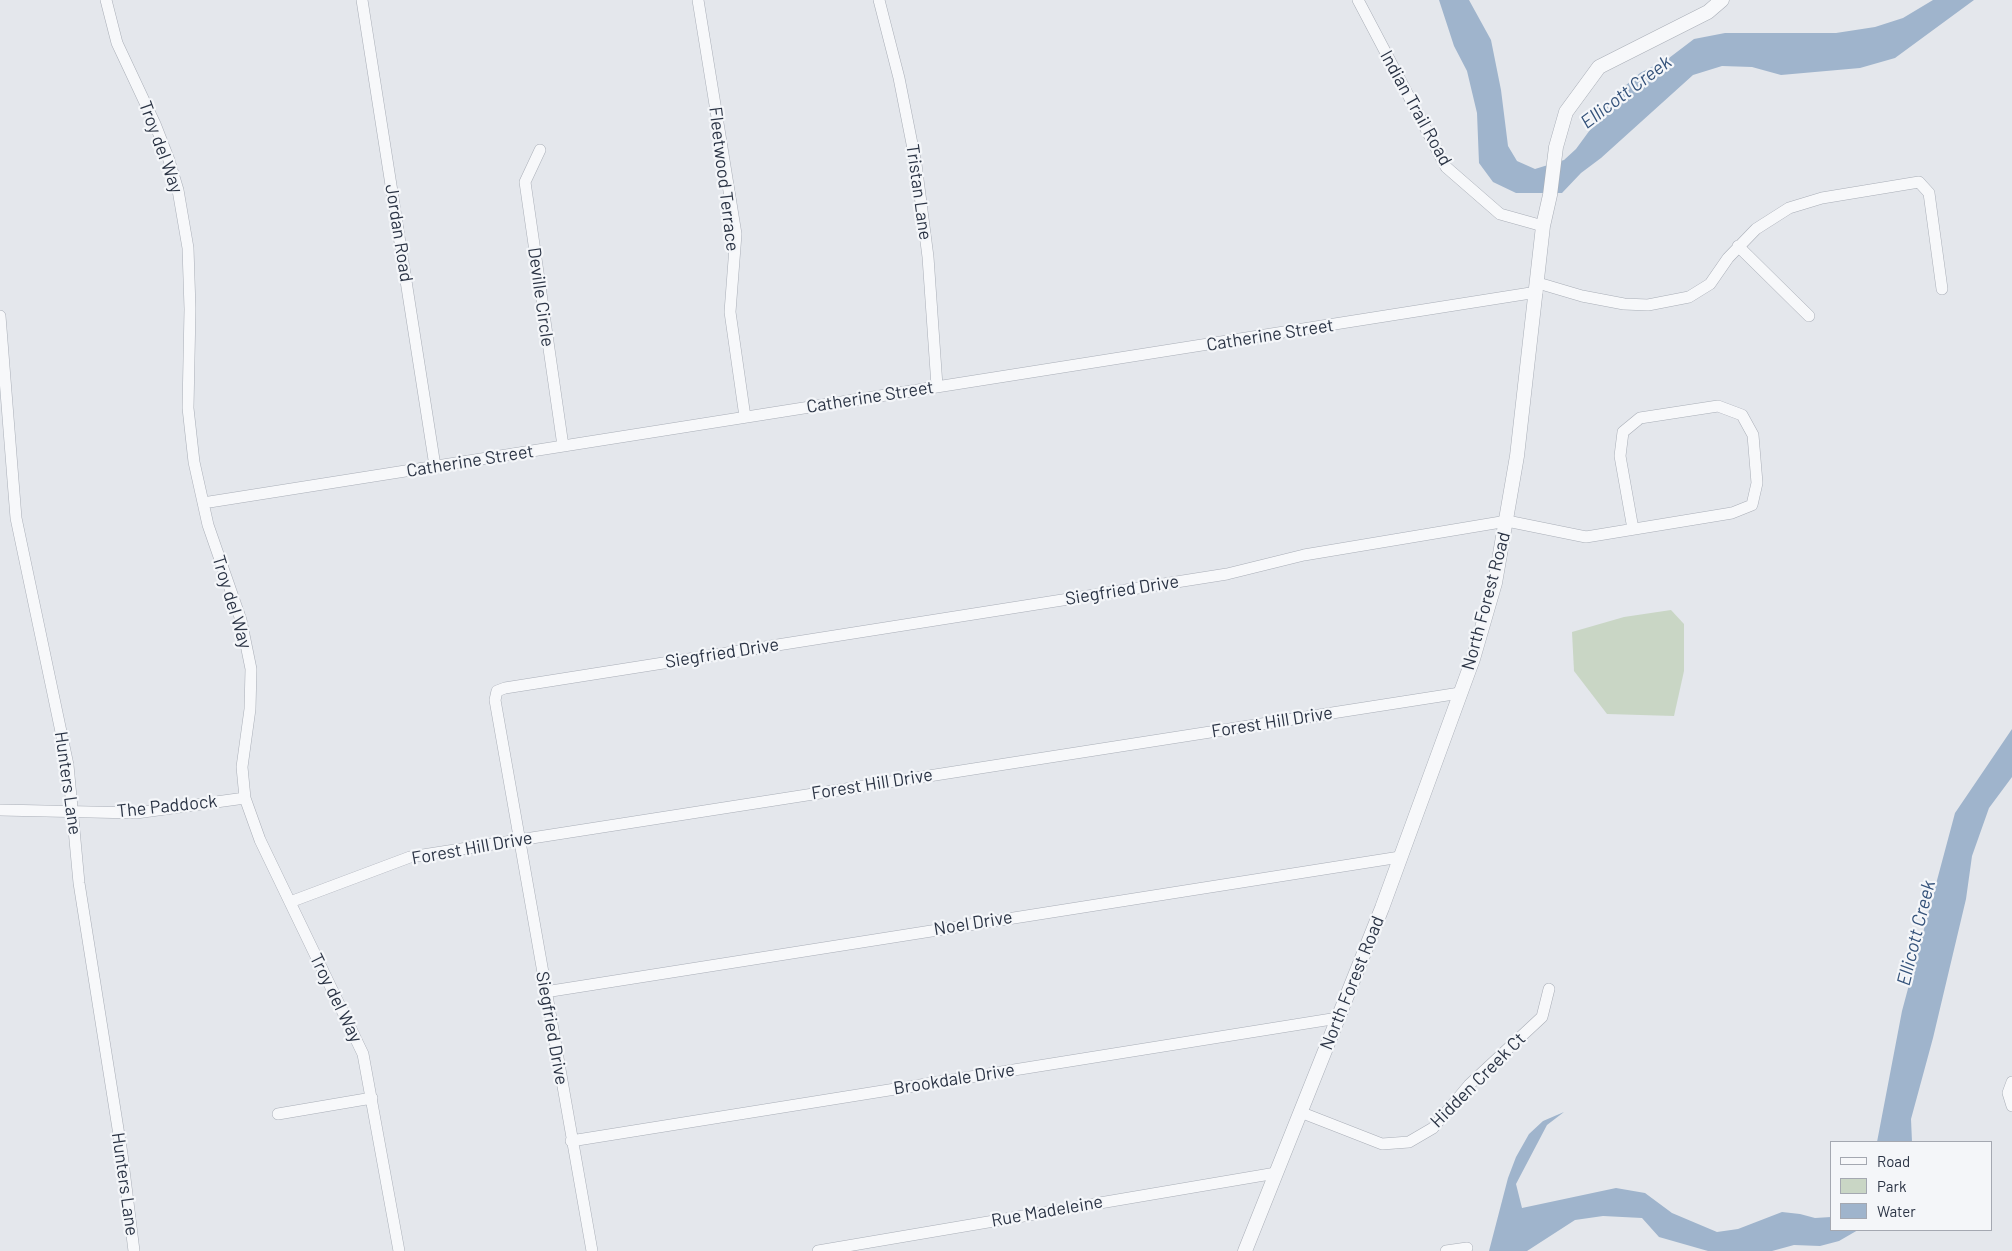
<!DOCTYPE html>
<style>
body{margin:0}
#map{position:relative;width:2012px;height:1251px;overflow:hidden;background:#e4e7ec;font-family:Barlow,sans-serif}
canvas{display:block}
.legend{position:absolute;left:1830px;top:1141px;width:162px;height:90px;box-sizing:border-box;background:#f4f6f9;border:1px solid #a4a8b1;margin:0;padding:6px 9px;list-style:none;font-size:15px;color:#2b3445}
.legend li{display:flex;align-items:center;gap:10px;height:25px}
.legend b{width:25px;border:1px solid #a4a8b1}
</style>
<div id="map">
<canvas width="2012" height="1251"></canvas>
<ul class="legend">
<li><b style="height:6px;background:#f7f8fa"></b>Road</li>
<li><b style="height:14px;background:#c9d6c5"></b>Park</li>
<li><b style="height:14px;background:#9fb4cc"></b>Water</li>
</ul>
</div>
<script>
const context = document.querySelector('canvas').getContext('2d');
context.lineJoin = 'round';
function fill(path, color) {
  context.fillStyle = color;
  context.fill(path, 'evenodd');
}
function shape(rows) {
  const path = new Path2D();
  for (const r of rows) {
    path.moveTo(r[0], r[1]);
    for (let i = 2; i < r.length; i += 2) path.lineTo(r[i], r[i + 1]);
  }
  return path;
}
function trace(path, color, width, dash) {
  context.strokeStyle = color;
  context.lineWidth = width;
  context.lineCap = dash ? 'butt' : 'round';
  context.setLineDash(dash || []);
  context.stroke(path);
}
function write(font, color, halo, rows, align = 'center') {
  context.font = font + ' Barlow,sans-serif';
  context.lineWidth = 4.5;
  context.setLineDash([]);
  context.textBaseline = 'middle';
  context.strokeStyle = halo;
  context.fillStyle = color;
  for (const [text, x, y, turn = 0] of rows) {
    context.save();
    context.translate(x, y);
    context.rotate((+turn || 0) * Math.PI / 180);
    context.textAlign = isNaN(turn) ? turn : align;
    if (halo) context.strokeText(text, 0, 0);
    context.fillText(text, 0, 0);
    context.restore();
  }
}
fill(shape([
 [1671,610,1684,624,1684,671,1674,716,1607,714,1574,671,1572,632,1624,617]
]), '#c9d6c5');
fill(shape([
 [1439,0,1469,0,1491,40,1501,90,1508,146,1517,161,1535,169,1564,160,1576,149,1617,93,1640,73,1669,58,1694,39,1725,33,1836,33,1875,27,1903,18,1933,0,1974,0,1895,58,1860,68,1781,75,1752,67,1722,66,1693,75,1601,158,1581,173,1562,193,1516,193,1493,182,1479,163,1477,113,1467,71,1454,46],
 [2012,729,2012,777,1989,808,1972,856,1966,899,1933,1038,1911,1119,1912,1142,1877,1142,1902,1011,1955,813],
 [1564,1112,1547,1125,1516,1184,1522,1208,1616,1188,1645,1193,1672,1213,1717,1232,1738,1229,1782,1212,1800,1214,1815,1218,1831,1217,1831,1230,1858,1230,1839,1241,1820,1246,1794,1245,1772,1251,1708,1251,1659,1237,1642,1218,1603,1216,1575,1220,1527,1251,1489,1251,1508,1178,1516,1157,1529,1134,1543,1121]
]), '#9fb4cc');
const minor = shape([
 [106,0,117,43,155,124,169,160,178,190,188,248,190,309,188,408,194,462,208,525,241,620,251,669,250,709,242,767,245,798,260,840,363,1054,399,1251],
 [362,0,435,466],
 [698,0,736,234,730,312,745,417],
 [879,0,899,78,916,164,928,257,937,386],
 [1358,0,1446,167,1500,214,1543,226],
 [540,150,525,182,563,446],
 [1738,246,1809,316],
 [1538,283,1582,296,1624,304,1648,305,1689,297,1710,284,1728,258,1756,229,1789,208,1822,198,1919,182,1929,193,1942,289],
 [0,316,16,518,68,765,79,883,122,1154,134,1251],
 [203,503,1537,292],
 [0,810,136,813,245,798],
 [290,902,410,857,1460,693],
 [545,992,1400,857],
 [2012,1082,2008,1093,2012,1106],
 [1300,1112,1382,1144,1409,1142,1433,1128,1469,1085,1542,1017,1549,989],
 [278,1114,372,1098],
 [571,1141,1338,1018],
 [592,1251,495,700,497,691,505,688,1227,574,1304,555,1507,521,1586,537,1732,513,1752,505,1757,483,1753,435,1742,415,1718,406,1640,418,1623,432,1620,456,1633,529],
 [818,1251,1276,1173],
 [1446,1251,1467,1248]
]);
const tertiary = shape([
 [1245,1251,1382,908,1473,659,1495,583,1517,456,1543,226,1550,195,1556,147,1566,112,1599,67,1708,12,1722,0]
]);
trace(minor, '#a9aeb7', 12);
trace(tertiary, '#a9aeb7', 15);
trace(minor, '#f7f8fa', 11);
trace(tertiary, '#f7f8fa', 14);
write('18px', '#2b3445', '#f4f6f9', [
 ["Indian Trail Road",1416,108,61],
 ["Troy del Way",161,147,70],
 ["Fleetwood Terrace",724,179,83],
 ["Tristan Lane",919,192,82],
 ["Jordan Road",399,233,81],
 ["Deville Circle",541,297,82],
 ["Catherine Street",1270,335,-9],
 ["Catherine Street",870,397,-9],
 ["Catherine Street",470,461,-9],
 ["Siegfried Drive",1122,590,-9],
 ["North Forest Road",1486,601,-75],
 ["Troy del Way",232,602,73],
 ["Siegfried Drive",722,653,-9],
 ["Forest Hill Drive",1272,722,-9],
 ["Hunters Lane",68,783,82],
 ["Forest Hill Drive",872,784,-9],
 ["The Paddock",167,806,-6],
 ["Forest Hill Drive",472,848,-10],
 ["Noel Drive",973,923,-9],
 ["North Forest Road",1352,983,-68],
 ["Troy del Way",336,998,64],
 ["Siegfried Drive",552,1028,80],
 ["Brookdale Drive",954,1079,-9],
 ["Hidden Creek Ct",1478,1080,-45],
 ["Hunters Lane",125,1184,82],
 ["Rue Madeleine",1047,1211,-10]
]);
write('italic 19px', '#34527a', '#f4f6f9', [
 ["Ellicott Creek",1626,92,-37],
 ["Ellicott Creek",1916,933,-76]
]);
</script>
